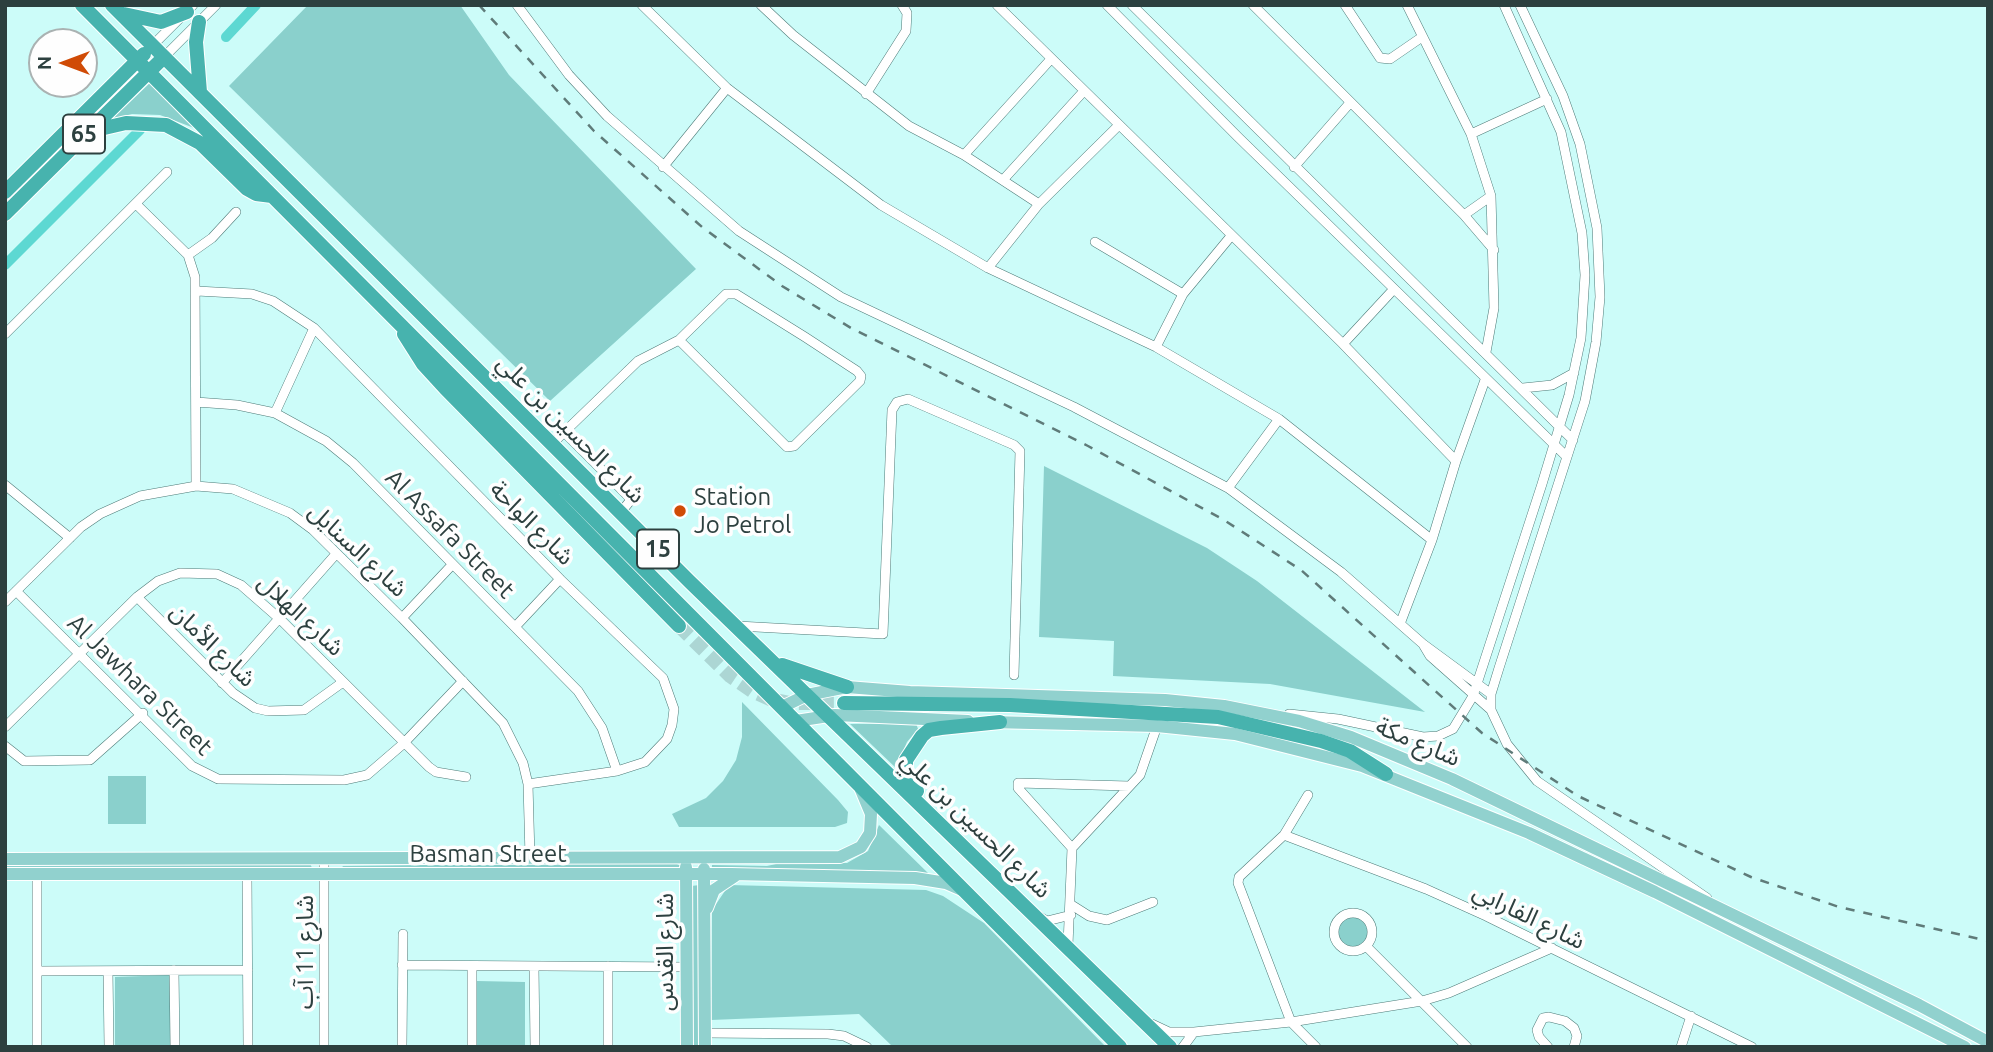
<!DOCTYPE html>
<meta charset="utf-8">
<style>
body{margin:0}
#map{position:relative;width:1993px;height:1052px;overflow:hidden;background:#ccfcf9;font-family:Ubuntu,sans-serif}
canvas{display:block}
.frame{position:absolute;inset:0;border:7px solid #2d403f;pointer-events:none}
.north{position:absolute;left:28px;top:28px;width:70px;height:70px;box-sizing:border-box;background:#fefefe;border:2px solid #aab2b2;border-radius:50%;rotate:270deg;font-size:19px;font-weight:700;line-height:28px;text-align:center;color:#2d403f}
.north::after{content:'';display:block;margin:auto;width:24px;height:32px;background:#d04b06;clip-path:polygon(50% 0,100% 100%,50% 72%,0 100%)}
</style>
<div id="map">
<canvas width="1993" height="1052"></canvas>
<div class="frame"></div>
<div class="north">N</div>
</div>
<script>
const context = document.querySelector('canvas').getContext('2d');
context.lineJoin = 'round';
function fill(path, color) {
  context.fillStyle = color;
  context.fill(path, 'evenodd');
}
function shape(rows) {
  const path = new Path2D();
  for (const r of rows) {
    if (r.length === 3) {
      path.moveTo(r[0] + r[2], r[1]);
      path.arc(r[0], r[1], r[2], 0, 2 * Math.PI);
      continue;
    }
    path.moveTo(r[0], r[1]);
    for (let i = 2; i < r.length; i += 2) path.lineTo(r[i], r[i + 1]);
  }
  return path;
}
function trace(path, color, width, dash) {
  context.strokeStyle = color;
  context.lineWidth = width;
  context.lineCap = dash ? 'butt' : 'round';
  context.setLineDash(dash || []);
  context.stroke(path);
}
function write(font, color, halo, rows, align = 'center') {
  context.font = font + ' Ubuntu,"Noto Sans Arabic",sans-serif';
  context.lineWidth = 7;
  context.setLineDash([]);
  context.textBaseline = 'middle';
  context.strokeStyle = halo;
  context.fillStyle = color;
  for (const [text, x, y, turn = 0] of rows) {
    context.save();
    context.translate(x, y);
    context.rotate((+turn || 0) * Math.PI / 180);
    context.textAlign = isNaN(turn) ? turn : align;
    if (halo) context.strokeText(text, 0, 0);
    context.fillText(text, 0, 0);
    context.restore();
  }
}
fill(shape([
 [308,5,460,5,509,75,696,269,550,401,229,86],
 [152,81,202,131,160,115,132,114,112,119],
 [1044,466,1207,548,1257,581,1425,712,1270,684,1113,676,1114,641,1039,637],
 [742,702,838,800,848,812,847,823,835,827,679,827,672,814,706,798,723,781,736,760,742,737],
 [916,723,918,729,907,742,896,768,850,724],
 [108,776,146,776,146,824,108,824],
 [879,825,929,874,712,869,712,865,767,866,785,862,847,863,868,851],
 [673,862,685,868,346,869,342,866],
 [39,863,310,863,312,868,5,870,5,865],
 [700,885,701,1047,693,1047,691,886],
 [729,885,926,890,943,896,984,923,1106,1047,893,1047,859,1014,711,1020,712,910],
 [1353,932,16],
 [172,975,173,1047,115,1047,115,977],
 [477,981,525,982,525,1047,477,1047]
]), '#8ad0cc');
trace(shape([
 [226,37,256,5],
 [5,265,140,130]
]), '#5dd8d2', 10);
trace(shape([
 [679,626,730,676,752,691,770,699,790,703,844,703]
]), '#acd6d4', 14, [14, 7]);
const minor = shape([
 [517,5,569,75,607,116,739,231,841,297,1074,407,1228,488,1341,572,1423,644,1491,694],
 [642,5,727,88,881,205,988,268,1156,347,1279,419,1432,540],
 [761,5,793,35,909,126,964,155,1039,204],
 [997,5,1343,344,1456,461],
 [1107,5,1238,137,1566,456],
 [1132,5,1573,440],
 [1253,5,1464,215,1494,250],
 [1345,5,1380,58,1390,59,1422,37],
 [1407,5,1471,134,1491,196,1494,308,1486,352],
 [1520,5,1563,96,1580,144,1597,228,1600,297,1596,342,1585,401,1499,668,1491,694,1491,710,1507,744,1537,781,1707,898],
 [153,45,193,5],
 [164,57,216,5],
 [866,94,906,31,907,13,902,5],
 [1471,134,1547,99],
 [964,155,1051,59],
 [663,167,727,88],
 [1294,167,1349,104],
 [1003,180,1083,92],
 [136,204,188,255,195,277,196,486],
 [1464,215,1491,196],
 [1095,242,1183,294],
 [188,255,212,238,236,212],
 [988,268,1039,204,1118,126],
 [197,291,252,294,273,301,314,328,560,579,663,678,674,709,672,725,667,739,645,762,617,771,528,784],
 [5,334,167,172],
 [1343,344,1393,290],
 [1156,347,1183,294,1231,236],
 [1523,388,1552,385,1574,373],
 [196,402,237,405,275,413,326,441,353,463,578,691,602,728,617,771],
 [275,413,314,328],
 [565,433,629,497,630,501,621,512],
 [553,443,638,361,679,340,726,294,736,294,805,337,857,371,861,376,860,381,794,446,787,447,679,340],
 [5,485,70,538],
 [1228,488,1279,419],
 [16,591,192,766,218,779,344,780,367,775,403,744,463,681],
 [137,597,233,693,255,708,268,711,304,710,343,682],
 [5,602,81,527,100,514,140,496,196,486,233,489,290,513,313,530,402,618,503,723,523,763,528,784,530,857],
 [402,618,451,566],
 [1400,624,1432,540,1456,461,1485,380],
 [738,626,883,634,892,410,897,402,908,399,1014,445,1020,451,1014,675],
 [515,627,560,579],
 [1424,646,1430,656,1491,710],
 [222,683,336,554],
 [1289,714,1338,719,1423,737,1438,736,1453,729,1473,696,1542,484,1569,395,1581,338,1585,275,1582,233,1561,132,1504,5],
 [5,727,137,597,158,581,180,573,217,574,241,585,281,620,429,767,436,772,466,777],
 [5,746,24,761,90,760,143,713],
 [1308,795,1284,835,1239,877,1238,883,1291,1022,1316,1047],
 [1284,835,1426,889,1486,916,1752,1047],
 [1072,848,1018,788,1018,783,1129,786],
 [324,857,324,1047],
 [37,874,37,1047],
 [247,874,248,1047],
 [1070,904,1089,916,1107,920,1153,902],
 [1353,932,19],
 [1040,917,1047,921,1071,915],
 [1068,945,1072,848,1140,775,1157,726],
 [1366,946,1467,1047],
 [402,965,687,967],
 [534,966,535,1047],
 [174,970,175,1047],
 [37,971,248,970],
 [108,971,109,1047],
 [1152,1024,1169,1032,1194,1032,1291,1022,1422,1001,1449,993,1552,948],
 [705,1033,828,1034,844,1036,867,1047],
 [402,1047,403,934],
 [472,1047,472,966],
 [608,1047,608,966],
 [1183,1047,1194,1032],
 [1548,1047,1539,1037,1537,1030,1543,1018,1549,1017,1565,1021,1574,1028,1577,1036,1574,1047],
 [1681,1047,1691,1016]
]);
const major = shape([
 [782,707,807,695,847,687,910,692,1165,700,1224,706,1299,721,1351,737,1452,779,1919,1005,1988,1042],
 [796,721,835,715,968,721],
 [990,722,1157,726,1235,734,1362,766,1529,833,1655,892,1965,1047],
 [5,859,840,857,861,847,870,833,871,814,861,790],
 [686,867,687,1047],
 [704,869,705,1047],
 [5,874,731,874,915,878,946,883,962,890],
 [707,908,714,890,735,876]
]);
const highway = shape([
 [82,5,1120,1047],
 [112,5,690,582,1170,1047],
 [124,14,161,22,187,12],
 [199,22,196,42,200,92],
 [87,132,126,123,166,125,200,143,247,189,256,194,272,196],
 [5,192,144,54],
 [5,214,164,57],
 [404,334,423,364,445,388,679,626],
 [782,665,847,687],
 [844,703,1010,705,1218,717,1321,741,1350,751,1386,774],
 [917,791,906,774,906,760,922,736,929,730,941,728,1000,722]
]);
trace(minor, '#4e7b78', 10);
trace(major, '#fff', 14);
trace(highway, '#fff', 16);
trace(minor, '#fff', 9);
trace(major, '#91d1ce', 12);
trace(highway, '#47b3ae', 14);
trace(shape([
 [479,5,594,131,702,227,782,286,851,328,1088,446,1224,520,1301,570,1482,733,1578,796,1751,877,1839,907,1988,941]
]), '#5f7b79', 2.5, [9, 9]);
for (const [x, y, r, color] of [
 [680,511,7,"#d04b06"]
]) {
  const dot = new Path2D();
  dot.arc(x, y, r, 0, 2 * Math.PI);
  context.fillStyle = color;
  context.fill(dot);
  trace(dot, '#fefefe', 2.5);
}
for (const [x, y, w] of [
 [84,134,42],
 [658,549,42]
]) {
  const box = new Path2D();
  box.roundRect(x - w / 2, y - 19.5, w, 39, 5);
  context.fillStyle = '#fefefe';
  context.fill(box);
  trace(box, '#2d403f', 2);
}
write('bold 23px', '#2d403f', null, [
 ["65",84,134],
 ["15",658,549]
]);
write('24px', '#2d403f', '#fefefe', [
 ["شارع الحسين بن علي",571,429,45],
 ["شارع الواحة",532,523,45],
 ["Al Assafa Street",450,534,45],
 ["شارع السنايل",358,550,43],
 ["شارع الهلال",301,615,43],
 ["شارع الأمان",213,645,44],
 ["Al Jawhara Street",140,685,44],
 ["شارع مكة",1418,742,23],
 ["شارع الحسين بن علي",976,825,44],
 ["Basman Street",488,854],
 ["شارع الفارابي",1529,916,26],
 ["شارع 11 آب",305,952,-90],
 ["شارع القدس",665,952,-90]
]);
write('24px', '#2d403f', '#fefefe', [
 ["Station",694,497],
 ["Jo Petrol",694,525]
], 'left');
</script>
